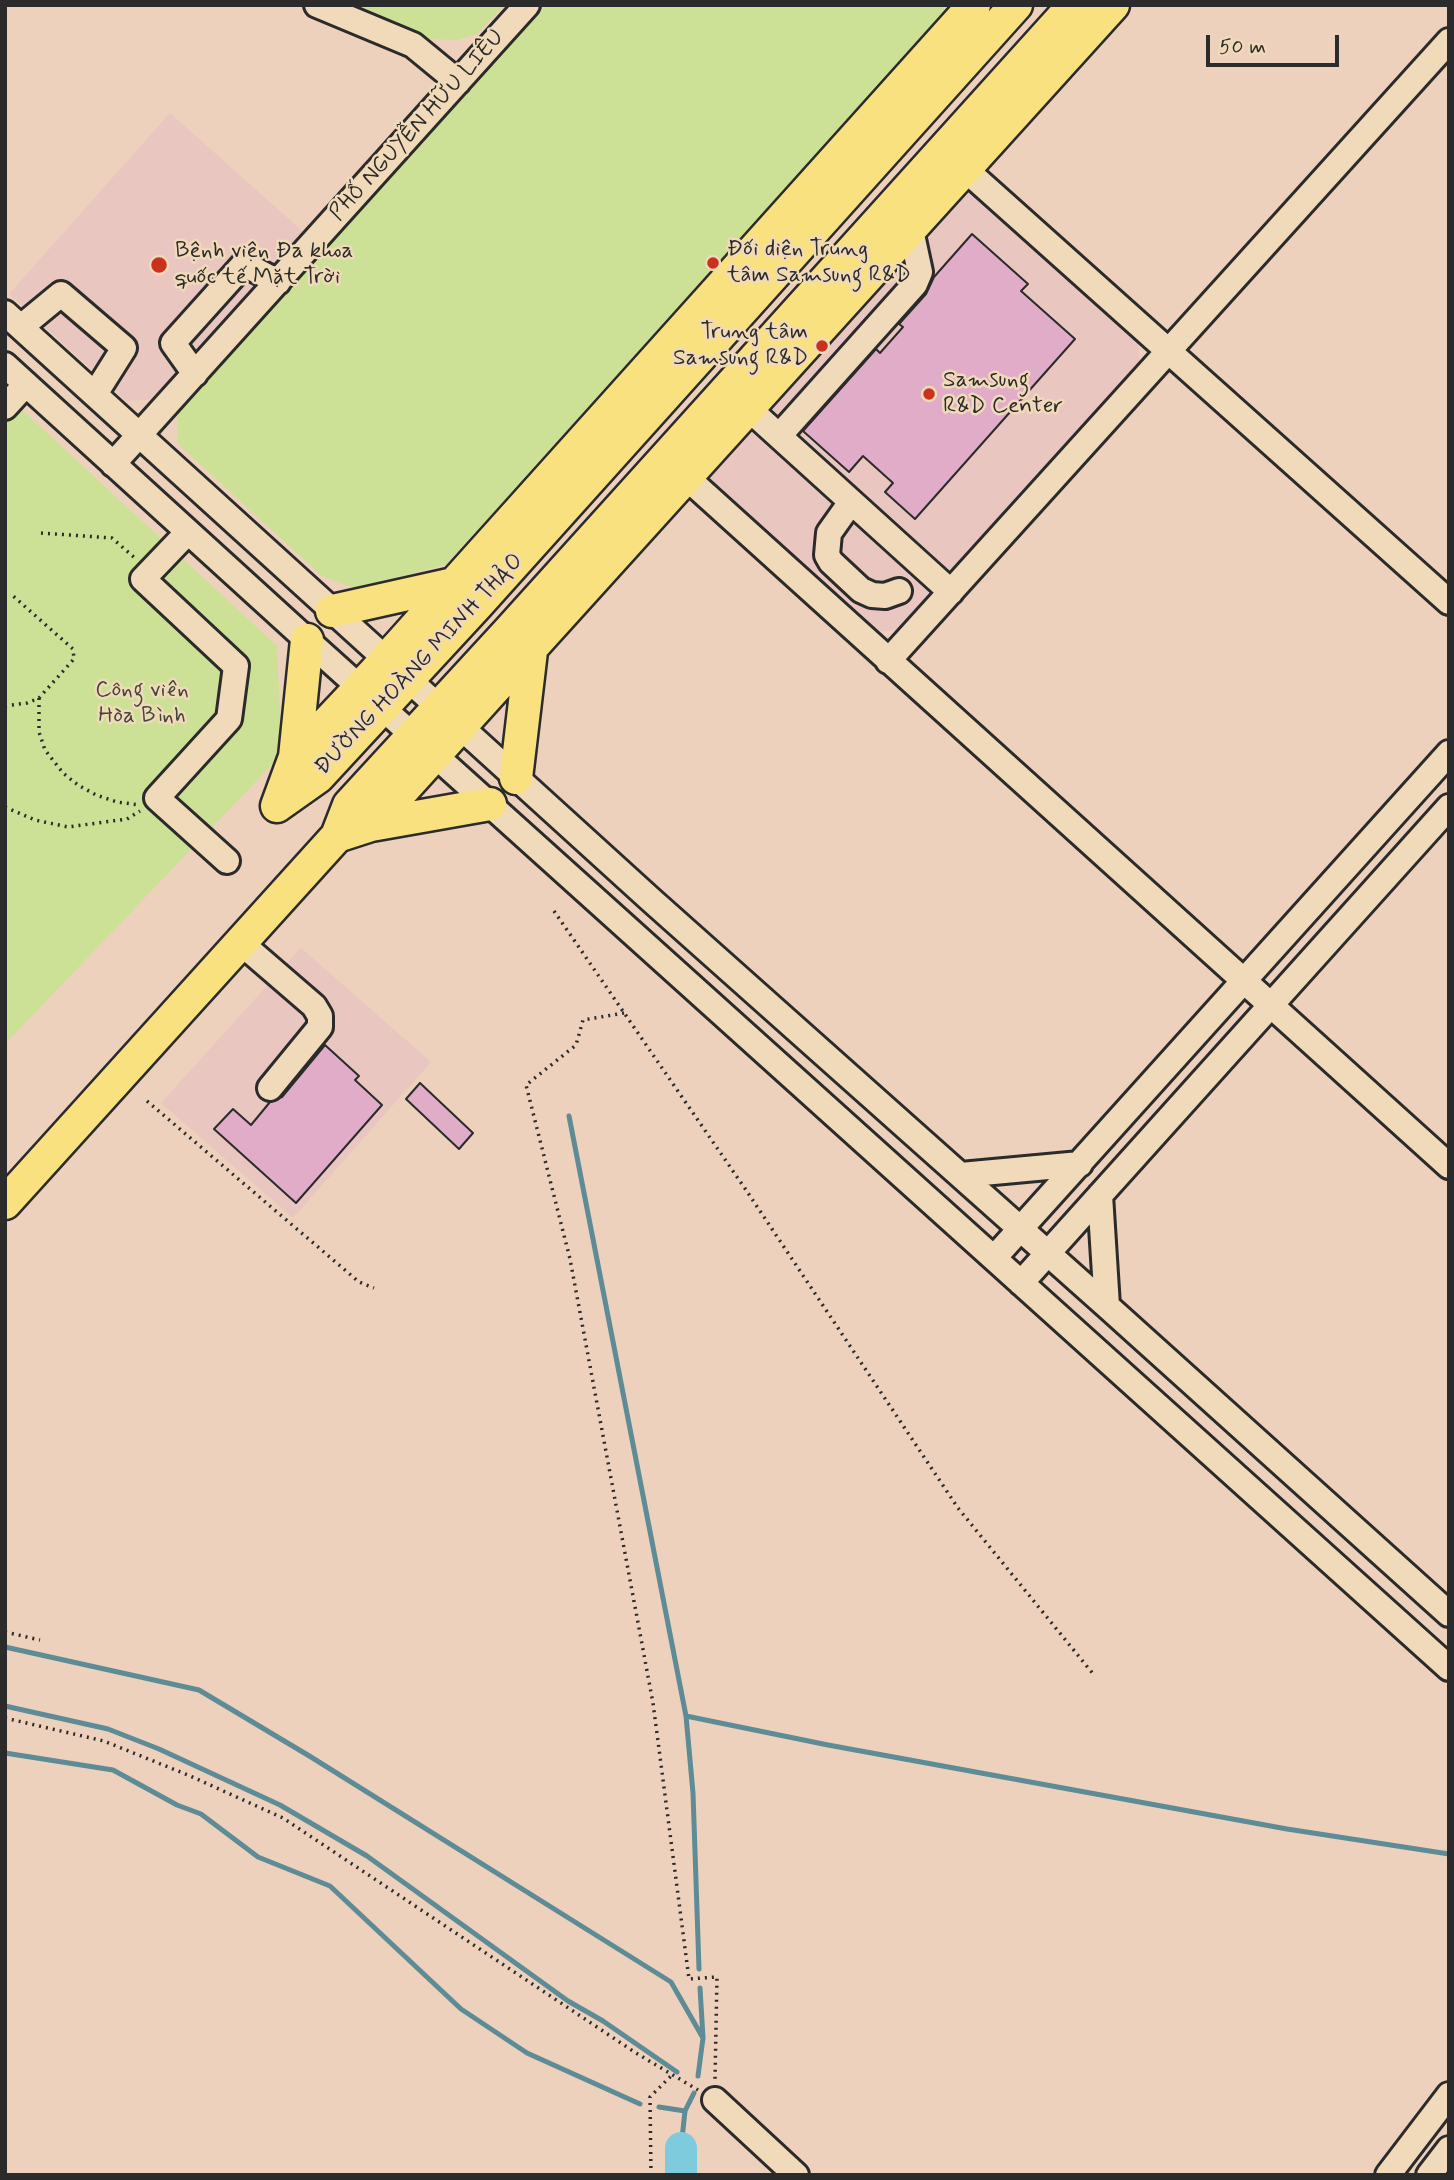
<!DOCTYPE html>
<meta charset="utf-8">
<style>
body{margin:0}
#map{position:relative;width:1454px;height:2180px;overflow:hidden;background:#edd1bc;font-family:Mynerve,sans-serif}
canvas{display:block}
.frame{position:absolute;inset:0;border:7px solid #2b2b2b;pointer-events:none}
.scale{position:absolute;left:1206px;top:35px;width:133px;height:32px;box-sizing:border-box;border:4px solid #2b2b2b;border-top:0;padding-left:9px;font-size:21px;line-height:24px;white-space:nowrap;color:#2b2b2b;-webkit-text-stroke:5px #f0dab9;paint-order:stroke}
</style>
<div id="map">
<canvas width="1454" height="2180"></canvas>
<div class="frame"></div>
<div class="scale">50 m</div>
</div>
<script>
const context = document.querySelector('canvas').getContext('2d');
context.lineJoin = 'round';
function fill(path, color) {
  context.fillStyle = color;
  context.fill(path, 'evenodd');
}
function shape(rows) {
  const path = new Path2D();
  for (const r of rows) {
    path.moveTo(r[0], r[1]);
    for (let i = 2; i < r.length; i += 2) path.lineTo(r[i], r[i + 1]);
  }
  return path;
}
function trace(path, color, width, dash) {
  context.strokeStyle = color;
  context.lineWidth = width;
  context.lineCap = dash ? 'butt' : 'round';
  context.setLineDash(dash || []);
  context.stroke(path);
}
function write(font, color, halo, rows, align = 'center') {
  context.font = font + ' Mynerve,sans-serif';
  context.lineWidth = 5;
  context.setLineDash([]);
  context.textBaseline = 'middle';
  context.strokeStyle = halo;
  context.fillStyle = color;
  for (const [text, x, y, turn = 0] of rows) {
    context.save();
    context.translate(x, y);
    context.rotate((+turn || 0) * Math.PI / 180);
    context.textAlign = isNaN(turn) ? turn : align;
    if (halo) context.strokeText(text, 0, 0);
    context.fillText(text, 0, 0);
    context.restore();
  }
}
fill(shape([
 [170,113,309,237,162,399,126,401,9,294],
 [969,192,982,196,1137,338,1140,362,1134,373,906,624,893,631,874,631,711,489,708,469,955,193],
 [301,948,431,1062,293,1218,161,1103]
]), '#e9c6bf');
fill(shape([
 [347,5,504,5,477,34,457,40,430,39],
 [537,5,954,5,447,564,357,589,322,576,177,443,178,404],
 [5,394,277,646,282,754,5,1044]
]), '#cce196');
trace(shape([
 [569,1116,686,1716,693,1793,699,1969],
 [5,1647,199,1690,311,1757,671,1982,703,2038],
 [5,1706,108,1729,159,1749,280,1805,367,1856,568,2001,603,2021,677,2072],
 [686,1716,828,1745,1287,1829,1449,1854],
 [5,1753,113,1770,177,1805,201,1814,258,1857,330,1886,461,2009,527,2053,640,2104],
 [698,2076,703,2038,700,1988],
 [659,2107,685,2111],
 [681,2148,685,2111,694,2093]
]), '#5d8b96', 5);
trace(shape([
 [681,2148,681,2175]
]), '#7fcbde', 32);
const building = shape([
 [972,234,1028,284,1021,291,1075,339,915,519,885,492,893,483,863,456,849,472,803,431,876,349,880,353,903,327,899,324,926,294,934,277,972,234],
 [325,1045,359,1076,355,1080,382,1105,296,1203,214,1129,233,1109,251,1125,270,1102,282,1097,325,1045],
 [420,1083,473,1133,459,1149,406,1099,420,1083]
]);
fill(building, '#e0acc7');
trace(building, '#2b2b2b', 2);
const minor = shape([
 [317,5,413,45,458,82],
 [966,170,1449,602],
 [5,313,650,899,1107,1306,1449,1614],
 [21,327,61,294,124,348,95,394],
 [5,365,307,640,1449,1668],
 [195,374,173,343,244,264,278,282],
 [5,407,26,384],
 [749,409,951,592],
 [779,436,915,284,920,272,911,230],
 [113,464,527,5],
 [686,477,1449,1166],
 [851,502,829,533,827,555,831,562,861,590,872,595,885,596,899,591],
 [188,532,143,579,236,666,229,719,157,798,227,861],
 [888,661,1449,41],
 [241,943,314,1006,320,1016,320,1027,270,1088],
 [961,1175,1080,1164],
 [1100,1195,1107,1306],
 [994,1258,1449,753],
 [1021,1283,1449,807],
 [715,2100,796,2175],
 [1388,2175,1449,2095],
 [1429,2175,1449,2149]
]);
const major = shape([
 [332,611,453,584],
 [301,762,295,757,307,640],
 [516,778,531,651,528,648],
 [277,806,318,777,477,605,1016,5],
 [277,806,295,757,375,672,974,5],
 [368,822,371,825,490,804],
 [337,836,371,825,1113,5],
 [5,1203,337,836,349,805,509,631,1074,5]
]);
trace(minor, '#2b2b2b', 30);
trace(major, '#2b2b2b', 37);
trace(shape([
 [41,533,112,538,136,559],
 [39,698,39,732,45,750,63,773,78,785,96,795,117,802,139,805],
 [5,706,27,703,39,698,74,659,73,649,12,595],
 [5,807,35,820,68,827,127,819,140,811],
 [554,911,746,1190,958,1508,1094,1675],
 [624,1013,583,1020,576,1045,526,1085,570,1259,653,1703,689,1979,717,1977,715,2080],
 [147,1101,359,1282,374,1288],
 [5,1107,6,1107],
 [5,1632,40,1640],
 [5,1718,104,1741,188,1775,283,1818,636,2053,698,2090],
 [651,2175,650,2097,672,2075]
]), '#2b2b2b', 3.5, [2, 5]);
trace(minor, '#f0dab9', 24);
trace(major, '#fae180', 32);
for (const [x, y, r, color] of [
 [713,263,7,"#c8321e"],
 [159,265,9,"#c8321e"],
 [822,346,7,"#c8321e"],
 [929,394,7,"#c8321e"]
]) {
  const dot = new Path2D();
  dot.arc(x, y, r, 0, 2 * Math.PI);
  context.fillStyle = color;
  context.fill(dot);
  trace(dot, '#f0dab9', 2.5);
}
write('23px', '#2b2b2b', '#f0dab9', [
 ["PHỐ NGUYỄN HỮU LIÊU",418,126,-48],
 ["ĐƯỜNG HOÀNG MINH THẢO",420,665,-47]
]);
write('23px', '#2b2b2b', '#f0dab9', [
 ["Đối diện Trung",727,250],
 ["tâm Samsung R&D",727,276],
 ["Bệnh viện Đa khoa",175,252],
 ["quốc tế Mặt Trời",175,278],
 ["Trung tâm",808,333,"right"],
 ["Samsung R&D",808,359,"right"],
 ["Samsung",943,381],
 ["R&D Center",943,407]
], 'left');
write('23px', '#43463b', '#f0dab9', [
 ["Công viên",142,691],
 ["Hòa Bình",142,717]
]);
</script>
